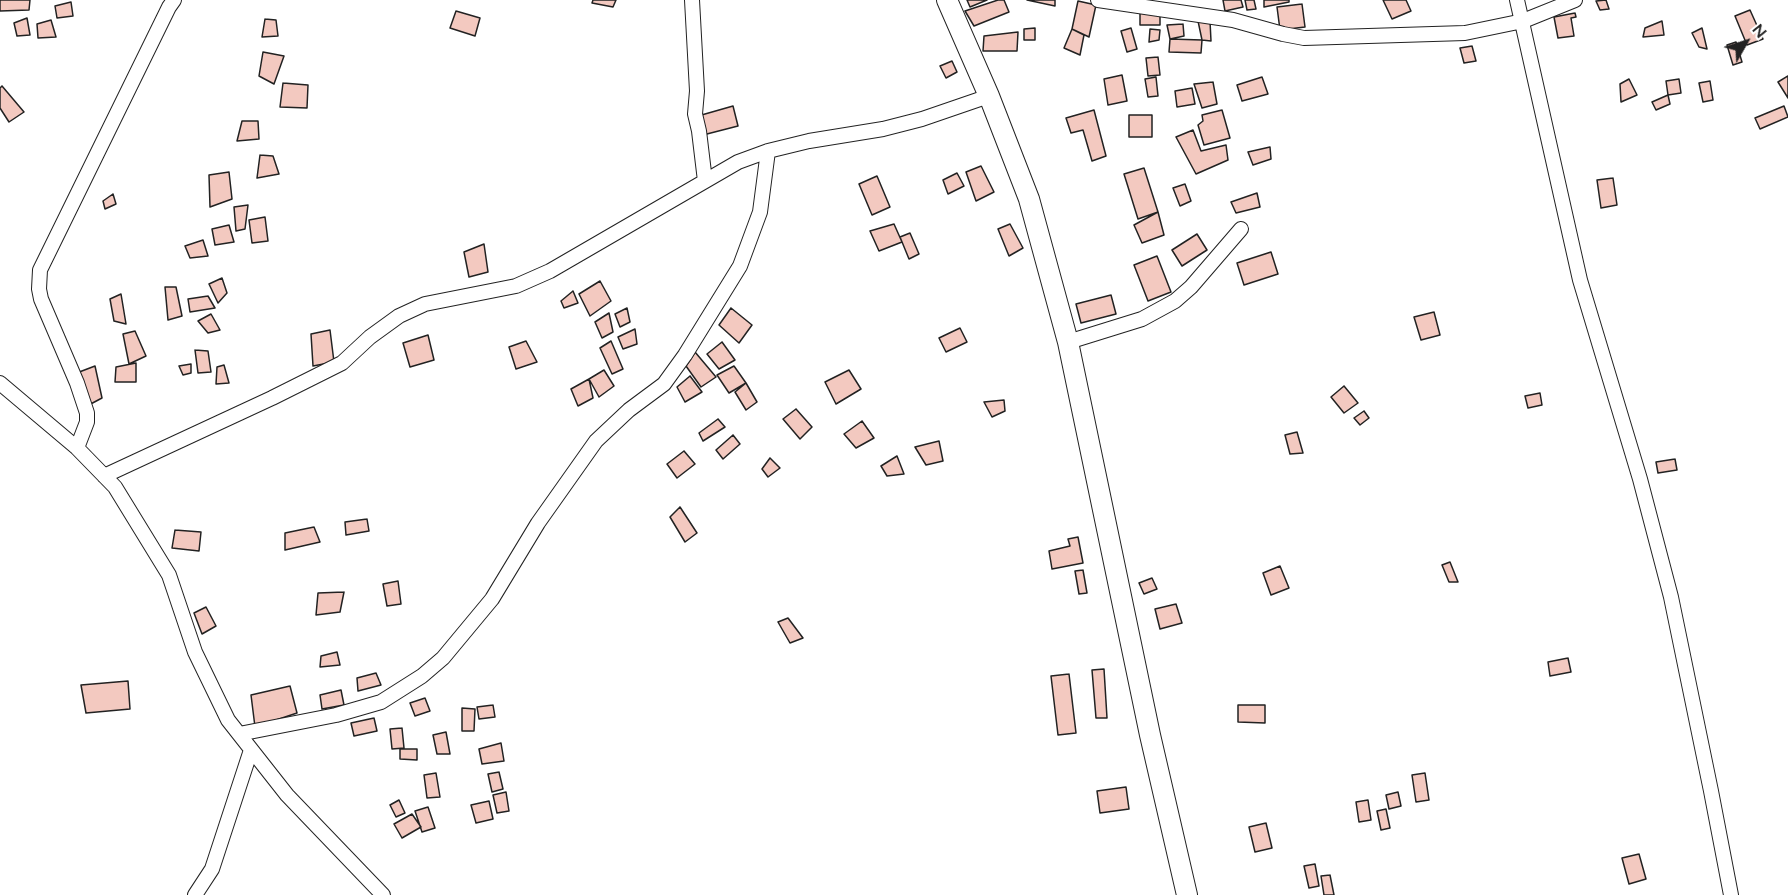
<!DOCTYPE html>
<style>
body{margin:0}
#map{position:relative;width:1788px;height:895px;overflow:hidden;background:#fff;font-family:Lato,sans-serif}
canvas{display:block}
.north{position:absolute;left:1716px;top:12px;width:60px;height:60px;-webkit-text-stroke:4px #fff;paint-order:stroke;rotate:51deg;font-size:16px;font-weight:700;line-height:24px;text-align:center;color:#222}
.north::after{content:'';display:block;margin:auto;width:21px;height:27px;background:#222;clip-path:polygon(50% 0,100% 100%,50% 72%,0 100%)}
</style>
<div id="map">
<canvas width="1788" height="895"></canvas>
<div class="north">N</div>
</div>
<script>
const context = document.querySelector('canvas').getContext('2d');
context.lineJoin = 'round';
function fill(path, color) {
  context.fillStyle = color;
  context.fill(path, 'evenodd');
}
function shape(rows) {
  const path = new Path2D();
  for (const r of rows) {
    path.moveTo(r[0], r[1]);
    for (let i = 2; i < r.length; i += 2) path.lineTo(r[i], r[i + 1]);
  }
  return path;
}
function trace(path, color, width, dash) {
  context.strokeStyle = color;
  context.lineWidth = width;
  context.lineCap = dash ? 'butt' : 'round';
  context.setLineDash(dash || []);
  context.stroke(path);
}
const building = shape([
 [0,0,30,0,29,10,0,11,0,0],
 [593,0,616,0,613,7,592,3,593,0],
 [967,0,987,0,970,7,967,0],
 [998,0,1004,0,1009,12,974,26,965,11,998,0],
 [1027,0,1055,0,1055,6,1027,0],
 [1223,0,1241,0,1243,7,1225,11,1223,0],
 [1245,0,1254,0,1256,9,1247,10,1245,0],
 [1264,0,1289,0,1289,2,1264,7,1264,0],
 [1383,0,1406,0,1411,11,1392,19,1383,0],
 [1606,0,1609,9,1600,10,1596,1,1606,0],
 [1078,1,1096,5,1089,37,1072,29,1078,1],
 [71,2,73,16,57,18,55,6,71,2],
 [1302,4,1305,27,1280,30,1277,7,1302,4],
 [1750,10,1763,39,1747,45,1735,16,1750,10],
 [456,11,480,18,475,36,450,28,456,11],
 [1140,13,1160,13,1160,25,1140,25,1140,13],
 [1575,13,1576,17,1571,18,1574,36,1558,38,1554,17,1575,13],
 [27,18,30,35,17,36,14,23,27,18],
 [265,19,276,20,278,36,262,37,265,19],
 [51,20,56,37,38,38,37,24,51,20],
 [1198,21,1210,21,1211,41,1202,40,1198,21],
 [1662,21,1664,35,1643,37,1645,28,1662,21],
 [1183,24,1184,36,1170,39,1167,25,1183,24],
 [1035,28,1035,40,1024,40,1024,29,1035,28],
 [1131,28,1137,49,1127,52,1121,31,1131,28],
 [1702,28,1707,49,1699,47,1692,33,1702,28],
 [1072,29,1084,35,1080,55,1064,48,1072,29],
 [1150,29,1160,30,1159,40,1149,42,1150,29],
 [1018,32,1017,51,983,51,984,36,1018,32],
 [1170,39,1202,40,1201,53,1169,52,1170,39],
 [1736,42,1742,62,1733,65,1727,45,1736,42],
 [1472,46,1476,61,1464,63,1460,48,1472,46],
 [263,52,284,56,274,84,259,76,263,52],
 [1158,57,1160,75,1148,76,1146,58,1158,57],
 [952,61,957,72,946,78,940,66,952,61],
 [1122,75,1127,101,1108,105,1104,79,1122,75],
 [1788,76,1788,98,1778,82,1788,76],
 [1156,77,1158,96,1148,97,1145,79,1156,77],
 [1262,77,1268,94,1242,101,1237,85,1262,77],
 [1629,79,1637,95,1621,102,1620,84,1629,79],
 [1679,79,1681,93,1668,95,1666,81,1679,79],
 [1710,81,1713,100,1703,102,1699,83,1710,81],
 [1213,82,1217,104,1202,108,1194,84,1213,82],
 [283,83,308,85,307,108,280,107,283,83],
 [2,86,24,112,9,122,0,108,0,88,2,86],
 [1192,88,1195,104,1177,107,1175,91,1192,88],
 [1668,95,1670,104,1656,110,1652,102,1668,95],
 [733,106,738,126,703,135,698,116,733,106],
 [1784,106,1788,117,1760,129,1755,118,1784,106],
 [1094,110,1106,156,1092,161,1083,130,1071,133,1066,118,1094,110],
 [1222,110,1230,138,1204,145,1198,125,1203,121,1202,115,1222,110],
 [1129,115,1152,115,1152,137,1129,137,1129,115],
 [242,121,258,121,259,139,237,141,242,121],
 [1193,130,1201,151,1226,145,1228,160,1196,174,1176,137,1193,130],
 [1270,147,1271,159,1253,165,1248,152,1270,147],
 [260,155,273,156,279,174,257,178,260,155],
 [981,166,994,192,976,201,966,172,981,166],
 [1144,168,1158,212,1138,219,1124,174,1144,168],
 [229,172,232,199,210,207,209,175,229,172],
 [957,173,964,186,948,194,943,180,957,173],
 [877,176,890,207,872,215,859,184,877,176],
 [1613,178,1617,205,1601,208,1597,180,1613,178],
 [1185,184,1191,201,1180,206,1173,188,1185,184],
 [1257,193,1260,207,1236,213,1231,202,1257,193],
 [113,194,116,204,105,209,103,201,113,194],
 [248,205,245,229,236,231,234,207,248,205],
 [1158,212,1164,235,1142,243,1134,225,1158,212],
 [265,217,268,241,252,243,249,220,265,217],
 [894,224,902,242,879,251,870,231,894,224],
 [1010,224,1023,248,1009,256,998,229,1010,224],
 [229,225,234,242,215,245,212,229,229,225],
 [910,233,919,254,909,259,900,237,910,233],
 [1197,234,1207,250,1182,266,1172,250,1197,234],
 [203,240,208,256,190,258,185,246,203,240],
 [484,244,488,272,469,277,464,252,484,244],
 [1271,252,1278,274,1244,285,1237,263,1271,252],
 [1157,256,1171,292,1148,301,1134,265,1157,256],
 [222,278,227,293,218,303,209,284,222,278],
 [600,281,611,301,590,316,579,294,600,281],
 [165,287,176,287,182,316,168,320,165,287],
 [573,291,578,303,564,308,561,301,573,291],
 [121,294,126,324,114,321,110,299,121,294],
 [1111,295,1116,314,1081,323,1076,304,1111,295],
 [208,296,215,308,190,312,188,299,208,296],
 [627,308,630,322,620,327,615,314,627,308],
 [731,308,752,325,739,343,719,325,731,308],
 [1434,312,1440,335,1421,340,1414,317,1434,312],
 [609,313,613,332,602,338,595,322,609,313],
 [211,314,220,330,208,333,198,321,211,314],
 [960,328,967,342,946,352,939,338,960,328],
 [635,329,637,344,623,349,618,337,635,329],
 [330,330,334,362,313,366,311,334,330,330],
 [135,331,146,356,129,364,123,334,135,331],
 [428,335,434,360,410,367,403,343,428,335],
 [526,341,537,362,516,369,509,347,526,341],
 [611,341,623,369,612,374,600,348,611,341],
 [722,342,735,360,719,369,707,354,722,342],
 [195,350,208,351,211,372,198,373,195,350],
 [695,352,716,377,701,387,686,366,695,352],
 [136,363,136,382,115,382,116,367,136,363],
 [191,364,191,373,183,375,179,366,191,364],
 [224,365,229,383,216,384,217,367,224,365],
 [95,366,102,398,85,407,74,374,95,366],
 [734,366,746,383,729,393,717,375,734,366],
 [604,370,614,386,599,397,589,379,604,370],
 [849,370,861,389,836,404,825,382,849,370],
 [690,376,702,392,685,402,677,387,690,376],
 [589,379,593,398,578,406,571,389,589,379],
 [746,383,757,402,746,410,735,392,746,383],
 [1344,386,1358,403,1344,413,1331,397,1344,386],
 [1540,393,1542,405,1528,408,1525,396,1540,393],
 [1004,400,1005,411,992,417,984,402,1004,400],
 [796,409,812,427,800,439,783,419,796,409],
 [1364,411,1369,418,1360,425,1354,418,1364,411],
 [718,419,725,427,703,441,699,433,718,419],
 [862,421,874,438,856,448,844,434,862,421],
 [1297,432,1303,453,1290,454,1285,435,1297,432],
 [733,435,740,444,723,459,716,450,733,435],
 [939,441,943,461,926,465,915,447,939,441],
 [684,451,695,464,677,478,667,464,684,451],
 [897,456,904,474,887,476,881,466,897,456],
 [770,458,780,468,768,477,762,469,770,458],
 [1675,459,1677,470,1658,473,1656,462,1675,459],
 [680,507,697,533,685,542,670,517,680,507],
 [367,519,369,531,346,535,345,522,367,519],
 [314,527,320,542,285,550,285,533,314,527],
 [175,530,201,532,199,551,172,548,175,530],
 [1078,537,1083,563,1052,569,1049,551,1070,546,1068,539,1078,537],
 [1450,562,1458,582,1449,582,1442,565,1450,562],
 [1280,566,1289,588,1271,595,1263,573,1280,566],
 [1083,570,1087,593,1079,594,1075,571,1083,570],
 [1152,578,1157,589,1144,594,1139,583,1152,578],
 [398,581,401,604,387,606,383,584,398,581],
 [344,592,340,612,316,615,318,593,344,592],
 [1176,604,1182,623,1160,629,1155,609,1176,604],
 [206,607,216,626,202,634,194,613,206,607],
 [788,618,803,638,790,643,778,622,788,618],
 [337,652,340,665,320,667,321,656,337,652],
 [1568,658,1571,672,1550,676,1548,662,1568,658],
 [1104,669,1107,718,1096,718,1092,670,1104,669],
 [376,673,381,685,358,691,357,678,376,673],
 [1069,674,1076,733,1058,735,1051,676,1069,674],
 [128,681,130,709,86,713,81,685,128,681],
 [290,686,297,713,255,727,251,695,290,686],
 [341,690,344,705,322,709,320,695,341,690],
 [425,698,430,711,415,716,410,703,425,698],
 [493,705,495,717,479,719,477,707,493,705],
 [1238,705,1265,705,1265,723,1238,722,1238,705],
 [462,708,475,709,474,731,462,731,462,708],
 [374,718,377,731,354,736,351,723,374,718],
 [402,728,404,748,392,749,390,729,402,728],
 [446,732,450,754,437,754,433,735,446,732],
 [501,743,504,761,482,764,479,749,501,743],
 [400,749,417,749,417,760,400,759,400,749],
 [499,772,503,789,492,792,488,774,499,772],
 [436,773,440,797,427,798,424,775,436,773],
 [1425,773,1429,800,1416,802,1412,775,1425,773],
 [1126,787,1129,809,1100,813,1097,791,1126,787],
 [506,792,509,811,497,813,493,795,506,792],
 [1398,792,1401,806,1389,809,1386,795,1398,792],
 [399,800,405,813,396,817,390,805,399,800],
 [1368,800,1371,820,1359,822,1356,802,1368,800],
 [489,801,493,819,476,823,471,805,489,801],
 [428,807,435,828,422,832,415,811,428,807],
 [1386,809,1390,828,1381,830,1377,811,1386,809],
 [412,814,421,827,402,838,394,824,412,814],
 [1266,823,1272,848,1255,852,1249,827,1266,823],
 [1639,854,1646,879,1629,884,1622,858,1639,854],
 [1315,864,1319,886,1309,888,1304,866,1315,864],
 [1330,875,1334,895,1324,895,1321,876,1330,875]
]);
fill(building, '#f3c9c0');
trace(building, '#222', 1.5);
const street = shape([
 [692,0,697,91,695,114,699,131,705,181],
 [1098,0,1233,20,1283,34,1304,38,1465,33,1523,21,1575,0],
 [1517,0,1580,280,1640,479,1671,597,1711,791,1731,895],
 [1068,342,1142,319,1175,301,1191,287,1241,229],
 [0,383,77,448,115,487,169,575,195,652,228,720,287,795,383,895],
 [77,448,87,422,87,413,77,383,41,299,39,289,40,270,169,7,174,0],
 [104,476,272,398,342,363,370,337,399,316,425,304,516,286,550,271,738,162,768,151,809,141,883,129,922,119,989,96],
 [239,734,336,715,381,702,422,676,443,658,492,599,538,523,596,441,629,410,664,384,685,355,740,266,760,212,768,151],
 [195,895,212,869,251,750]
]);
const secondary = shape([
 [947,0,989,96,1029,199,1068,342,1150,735,1187,895]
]);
trace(street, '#222', 16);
trace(secondary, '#222', 22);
trace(street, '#fff', 14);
trace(secondary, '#fff', 20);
</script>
